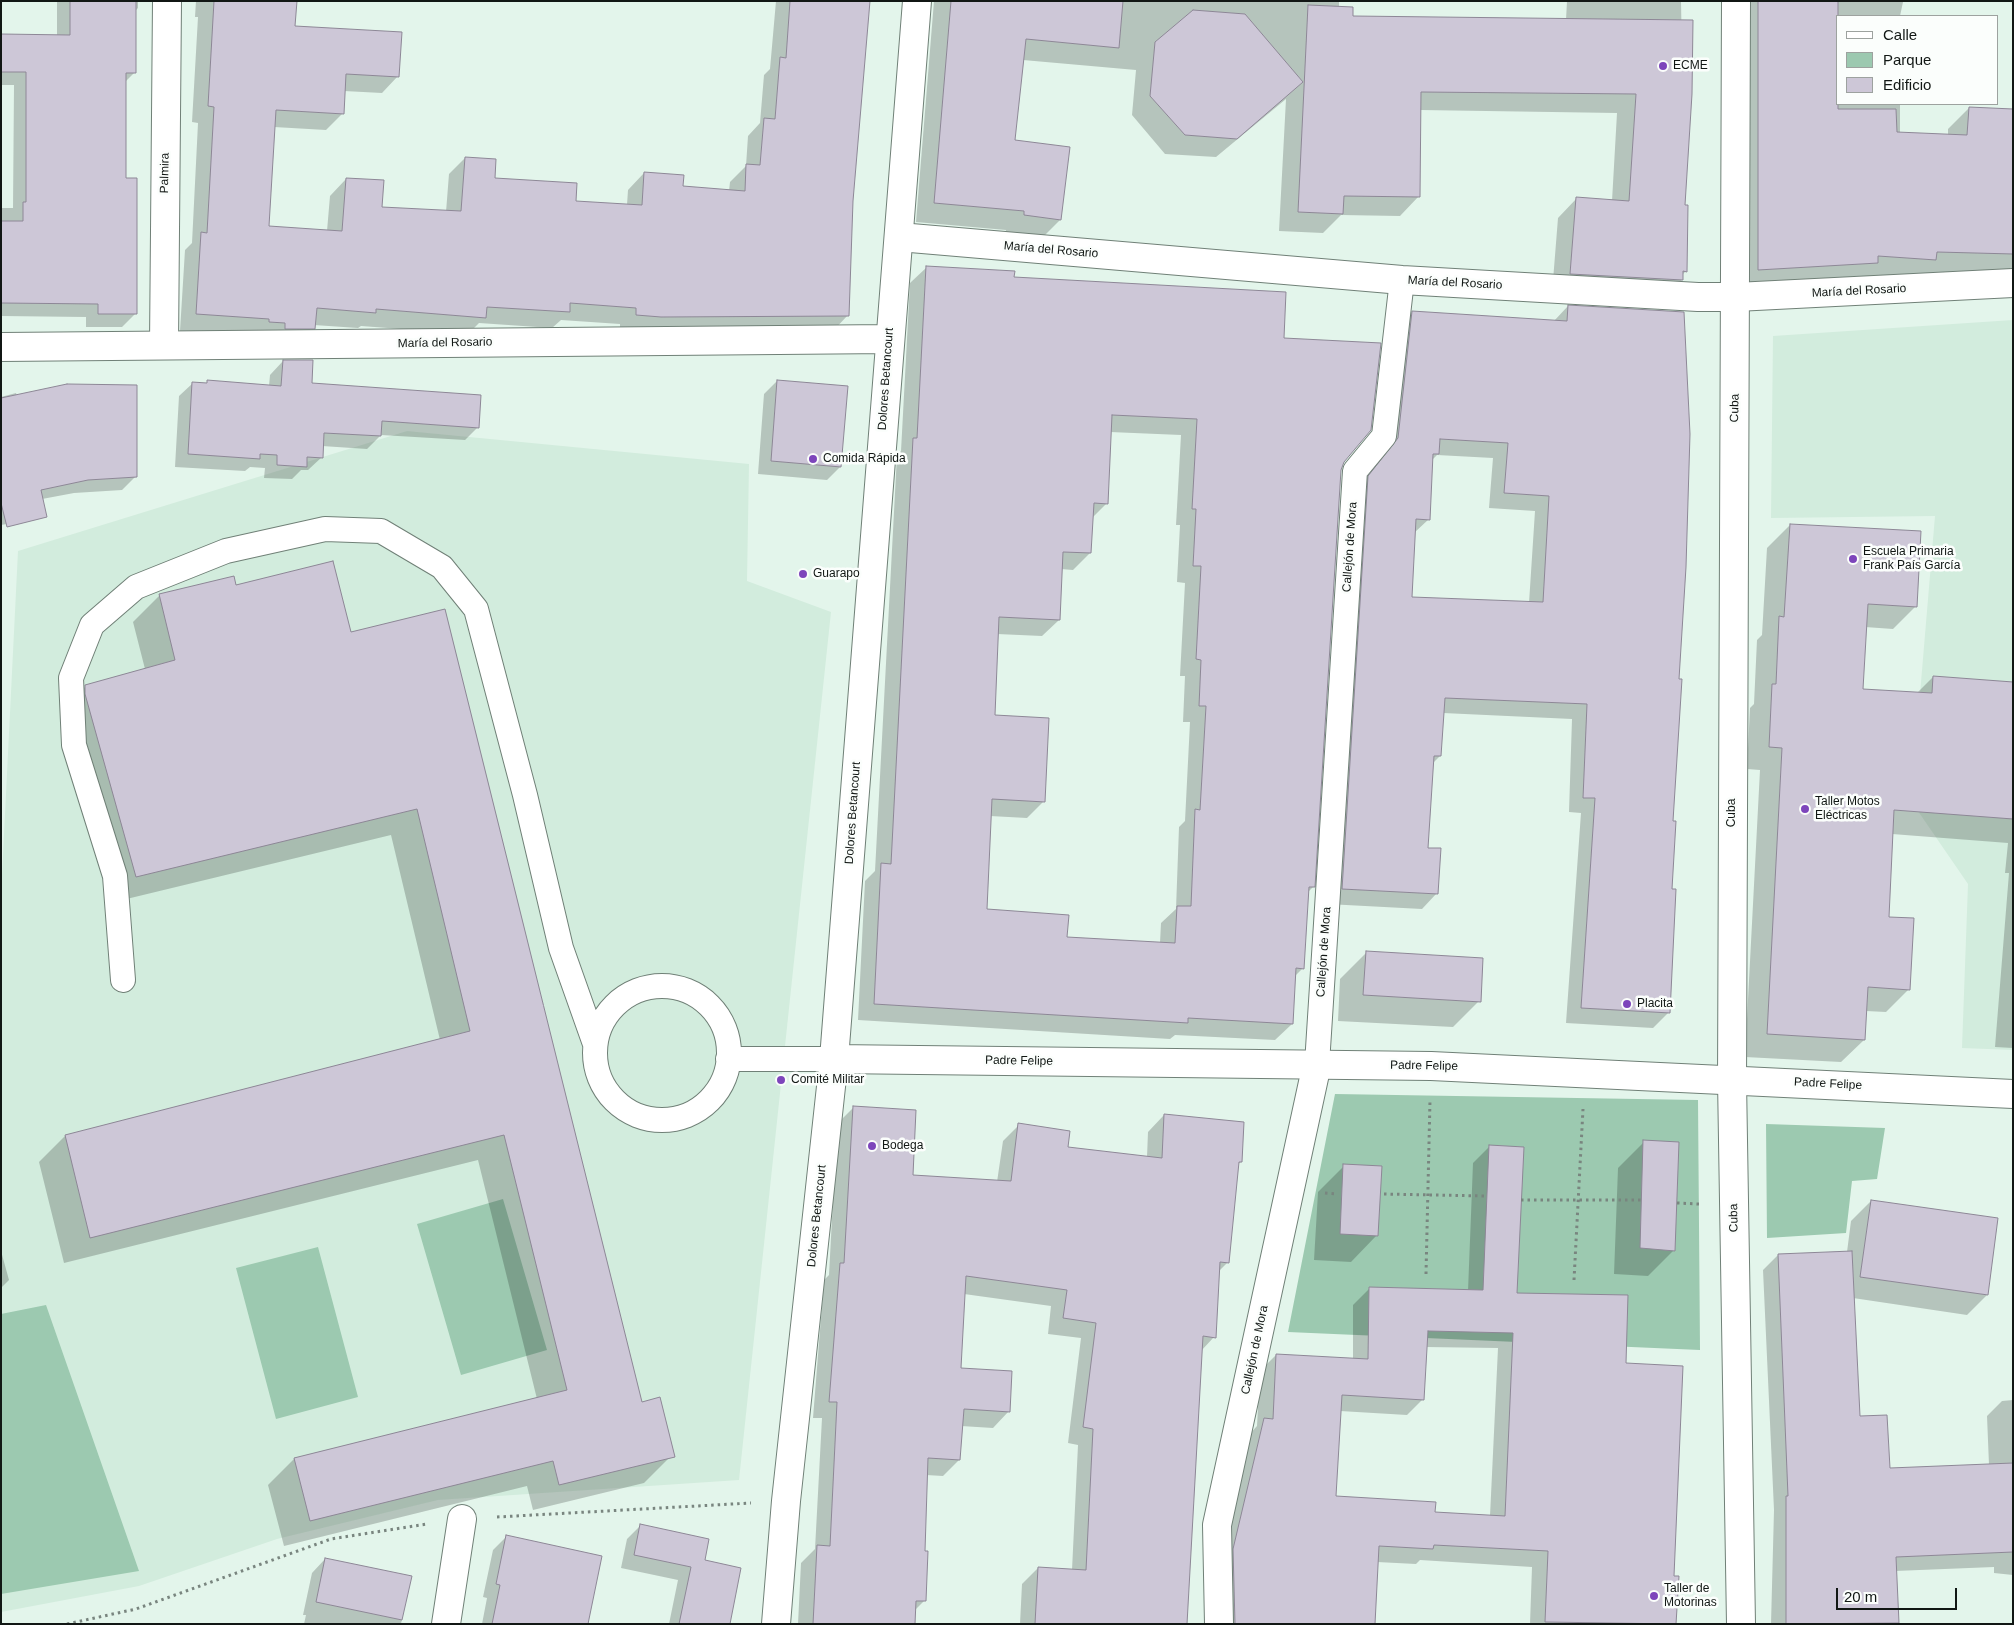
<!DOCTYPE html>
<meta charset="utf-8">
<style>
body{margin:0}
#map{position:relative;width:2014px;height:1625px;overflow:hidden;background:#e3f5eb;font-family:Arial,sans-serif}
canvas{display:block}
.frame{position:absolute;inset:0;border:2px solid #111714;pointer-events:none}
.legend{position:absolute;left:1836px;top:15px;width:162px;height:90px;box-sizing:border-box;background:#fbfefc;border:1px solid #9da29f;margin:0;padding:6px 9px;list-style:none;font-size:15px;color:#111714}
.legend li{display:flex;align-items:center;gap:10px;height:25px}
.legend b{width:25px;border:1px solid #9da29f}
.scale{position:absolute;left:1836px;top:1588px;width:121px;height:22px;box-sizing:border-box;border:2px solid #111714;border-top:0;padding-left:6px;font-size:15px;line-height:18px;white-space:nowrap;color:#111714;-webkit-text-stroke:4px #fbfefc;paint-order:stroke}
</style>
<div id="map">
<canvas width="2014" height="1625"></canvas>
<div class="frame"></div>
<ul class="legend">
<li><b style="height:6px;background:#fff"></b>Calle</li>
<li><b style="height:14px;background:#9cc9b0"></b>Parque</li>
<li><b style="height:14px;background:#cdc7d7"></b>Edificio</li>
</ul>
<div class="scale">20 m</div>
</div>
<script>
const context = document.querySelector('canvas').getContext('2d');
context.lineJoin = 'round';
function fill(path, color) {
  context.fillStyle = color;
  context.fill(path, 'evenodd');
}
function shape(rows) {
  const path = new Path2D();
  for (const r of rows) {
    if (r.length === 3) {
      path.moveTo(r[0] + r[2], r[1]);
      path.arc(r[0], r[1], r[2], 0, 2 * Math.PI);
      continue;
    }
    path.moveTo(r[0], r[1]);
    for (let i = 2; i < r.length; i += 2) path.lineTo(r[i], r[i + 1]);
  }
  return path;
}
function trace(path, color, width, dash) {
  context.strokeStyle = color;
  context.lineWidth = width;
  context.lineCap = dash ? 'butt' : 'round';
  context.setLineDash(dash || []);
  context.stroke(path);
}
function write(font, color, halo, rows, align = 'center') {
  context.font = font + ' Arial,sans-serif';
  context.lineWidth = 5;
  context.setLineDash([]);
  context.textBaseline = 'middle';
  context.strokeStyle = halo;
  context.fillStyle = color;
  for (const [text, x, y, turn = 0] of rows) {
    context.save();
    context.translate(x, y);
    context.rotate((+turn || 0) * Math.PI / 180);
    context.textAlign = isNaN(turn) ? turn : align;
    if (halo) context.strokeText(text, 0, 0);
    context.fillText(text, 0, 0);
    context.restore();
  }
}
fill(shape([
 [2013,320,2013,1050,1962,1048,1968,884,1911,801,1935,516,1771,518,1773,336],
 [407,431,749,464,747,581,831,612,739,1480,438,1500,277,1539,139,1586,1,1612,1,895,18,551]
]), '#d2ecdd');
fill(shape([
 [1335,1094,1698,1100,1700,1350,1288,1332],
 [1766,1124,1885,1128,1877,1179,1852,1181,1846,1233,1767,1238],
 [503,1199,547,1350,461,1375,417,1224],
 [318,1247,358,1397,276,1419,236,1268],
 [46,1305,139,1571,1,1594,1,1314]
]), '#9cc9b0');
fill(shape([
 [57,1,138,1,138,8,135,11,135,72,125,82,125,179,136,313,122,327,86,327,86,317,1,316,1,208,13,208,14,85,1,85,1,35,57,36],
 [196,1,296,1,294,27,398,76,382,93,344,91,343,113,326,130,274,127,268,228,327,231,330,196,346,179,381,208,446,212,449,174,465,158,493,179,575,202,627,205,628,190,644,173,682,187,729,191,730,182,746,166,748,136,760,123,764,75,770,69,776,1,869,1,852,201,848,315,832,332,620,331,620,324,561,320,552,328,479,323,468,334,361,326,358,328,314,325,297,345,253,335,180,331,185,250,192,243,198,123,192,122,198,17,195,17],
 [934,1,1339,1,1339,8,1352,18,1566,20,1567,1,1681,1,1686,271,1682,275,1682,280,1663,299,1552,293,1558,218,1577,198,1612,201,1617,113,1420,110,1419,196,1400,216,1341,215,1323,233,1279,231,1286,99,1216,157,1165,154,1132,115,1136,70,1023,60,1014,141,1060,220,1041,239,1005,234,1006,230,916,222],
 [1737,1,1924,1,1903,2,1900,16,1838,16,1838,104,1900,104,1900,133,1948,135,1948,129,1969,108,2013,111,2013,274,1922,273,1914,280,1738,290],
 [927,267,1013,279,1282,339,1343,462,1340,470,1313,887,1308,892,1303,968,1294,977,1292,1024,1275,1040,1175,1035,1170,1039,858,1020,865,881,875,871,897,455,901,451,910,283],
 [1110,432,1181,435,1176,525,1180,525,1177,582,1185,583,1180,676,1185,676,1183,722,1190,722,1185,821,1179,827,1176,909,1161,923,1160,943,1066,938,986,911,990,816,1027,818,1043,802,994,716,997,634,1042,636,1059,620,1061,569,1073,570,1090,553,1092,518,1107,503],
 [1568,306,1678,680,1672,822,1668,1013,1653,1028,1566,1023,1581,813,1569,812,1572,719,1443,713,1440,756,1432,764,1427,849,1437,893,1422,909,1327,904,1354,493,1383,455,1397,327,1413,312,1554,321],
 [1437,455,1493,458,1489,508,1535,511,1529,603,1411,598,1414,533,1429,519,1432,460],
 [283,361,311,384,478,427,465,440,381,435,367,449,322,446,322,457,308,470,301,470,292,479,264,478,265,468,250,467,245,471,175,467,179,396,193,383,206,384,208,382,269,386,270,375],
 [777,381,840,467,827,480,758,474,764,394],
 [16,393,17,396,136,476,122,490,74,493,42,499,30,520,1,525,1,397],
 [1790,525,1916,606,1893,629,1865,627,1862,690,1917,693,1933,677,2013,683,2013,1048,1995,1047,2009,873,2005,873,2008,843,1892,834,1888,918,1909,989,1886,1012,1866,1011,1864,1040,1841,1062,1745,1057,1760,770,1747,769,1750,708,1754,704,1757,640,1762,635,1767,548],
 [235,586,350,634,445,610,641,1404,670,1457,644,1483,533,1510,527,1486,284,1546,268,1485,294,1459,537,1399,478,1160,64,1263,39,1162,65,1136,440,1040,391,835,110,903,60,713,86,686,145,669,133,622,159,596],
 [1366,953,1479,1001,1453,1027,1338,1021,1340,979],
 [853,1108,912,1176,997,1182,1003,1141,1019,1125,1066,1148,1147,1157,1148,1132,1164,1115,1241,1162,1238,1164,1228,1262,1218,1272,1214,1337,1201,1351,1186,1624,1020,1624,1022,1584,1038,1568,1072,1570,1078,1445,1068,1443,1081,1338,1048,1334,1051,1306,964,1294,960,1369,1009,1411,993,1428,961,1426,959,1460,943,1476,926,1475,923,1552,924,1601,914,1611,913,1624,798,1624,801,1563,815,1549,822,1418,813,1418,824,1280,829,1275,837,1124],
 [1644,1142,1674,1250,1648,1276,1614,1274,1618,1168],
 [1489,1147,1516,1294,1624,1365,1673,1577,1675,1624,1530,1624,1532,1567,1420,1560,1416,1564,1377,1562,1374,1624,1217,1624,1218,1566,1248,1436,1257,1426,1260,1371,1276,1355,1353,1360,1353,1305,1369,1289,1468,1291,1473,1163],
 [1425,1347,1498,1348,1490,1516,1434,1514,1335,1497,1340,1411,1407,1415,1423,1399],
 [1344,1166,1377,1235,1351,1262,1314,1260,1318,1192],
 [1871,1201,1987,1295,1967,1315,1853,1298,1859,1418,1888,1470,1989,1465,1987,1416,2002,1401,2013,1400,2013,1575,1994,1573,1994,1567,1895,1571,1897,1624,1771,1624,1774,1510,1763,1270,1778,1255,1847,1252,1851,1221],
 [1,1251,9,1280,1,1288],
 [641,1525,704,1561,729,1624,669,1624,678,1580,621,1568,627,1539],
 [507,1536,555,1624,482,1624,487,1598,483,1597,493,1550],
 [325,1559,410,1577,401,1624,304,1624,306,1615,303,1615,312,1573]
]), '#0003');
const building = shape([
 [70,1,136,1,136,73,126,73,126,178,137,178,137,314,98,314,98,304,1,303,1,221,23,221,23,202,26,202,26,72,1,72,1,34,70,35,70,1],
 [214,1,297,1,295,26,402,32,399,77,346,74,344,114,276,110,269,226,342,231,346,178,384,180,382,207,461,211,465,157,496,159,495,178,577,183,576,201,642,205,644,172,684,175,683,186,745,191,746,164,760,165,764,118,775,119,780,57,786,58,790,1,870,1,853,201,849,316,661,317,636,315,636,308,570,303,570,312,487,307,486,318,376,309,376,313,317,308,315,329,285,329,285,323,269,322,269,319,196,314,201,232,207,233,214,107,208,106,214,1],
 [951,1,1123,1,1119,48,1026,39,1015,140,1070,147,1061,220,1024,215,1024,211,934,203,951,1],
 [1758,1,1838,1,1838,109,1896,109,1897,132,1967,135,1969,107,2013,109,2013,254,1937,252,1936,260,1878,256,1878,263,1758,270,1758,1],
 [1308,5,1353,7,1353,16,1693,20,1692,94,1685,205,1688,205,1687,272,1683,271,1683,280,1570,274,1576,197,1629,201,1636,94,1421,92,1420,197,1344,196,1343,214,1298,212,1308,5],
 [1193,10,1245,14,1303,82,1237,139,1185,135,1150,96,1155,42,1193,10],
 [926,266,1015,271,1014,277,1286,292,1284,338,1381,343,1371,430,1344,462,1341,470,1315,887,1309,887,1304,969,1296,968,1293,1024,1188,1018,1188,1023,874,1004,881,863,891,864,913,438,917,438,926,266],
 [1112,415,1197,419,1192,509,1196,509,1193,566,1201,566,1196,659,1201,660,1199,706,1206,706,1200,810,1195,809,1191,906,1177,906,1175,943,1067,937,1069,915,987,909,992,799,1045,802,1049,718,995,715,999,617,1060,620,1063,552,1091,553,1094,503,1108,504,1112,415],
 [1568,305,1684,312,1690,434,1686,567,1679,679,1682,679,1673,821,1676,821,1672,889,1676,889,1670,1013,1581,1008,1595,798,1583,798,1587,704,1445,698,1441,756,1434,756,1428,848,1441,848,1438,894,1342,889,1368,476,1398,438,1412,311,1567,321,1568,305],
 [1440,439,1508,443,1504,493,1549,496,1543,602,1412,597,1416,519,1430,520,1433,454,1439,454,1440,439],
 [283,360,313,360,312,383,481,395,479,428,382,421,381,436,324,433,323,458,307,457,307,467,277,465,277,455,260,454,260,459,188,454,192,382,207,383,207,380,281,386,283,360],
 [777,380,848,386,841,467,771,461,777,380],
 [67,384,137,385,137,477,88,480,41,490,47,517,7,527,1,503,1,398,67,384],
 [1790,524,1921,531,1917,607,1868,604,1863,689,1932,693,1933,676,2013,682,2013,819,1894,810,1889,917,1914,918,1910,990,1868,987,1865,1040,1767,1034,1782,748,1769,747,1772,684,1776,684,1779,616,1784,617,1790,524],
 [333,561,351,632,445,609,642,1402,660,1397,675,1457,559,1485,553,1461,310,1521,294,1458,567,1390,504,1135,90,1238,65,1135,470,1031,417,809,136,877,85,694,85,685,175,660,159,594,234,576,236,585,333,561],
 [1366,951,1483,958,1481,1002,1363,995,1366,951],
 [853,1106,916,1110,913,1175,1011,1181,1018,1123,1070,1131,1068,1147,1162,1158,1164,1114,1244,1122,1242,1162,1239,1162,1229,1263,1220,1262,1216,1338,1203,1336,1187,1624,1035,1624,1038,1567,1086,1570,1093,1429,1083,1427,1096,1323,1063,1318,1067,1290,966,1276,961,1368,1012,1371,1010,1412,964,1409,960,1460,928,1458,925,1551,928,1551,926,1601,916,1601,915,1624,813,1624,817,1545,830,1546,837,1402,829,1402,840,1263,844,1263,853,1106],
 [1643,1140,1679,1142,1675,1251,1640,1248,1643,1140],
 [1489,1145,1524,1147,1517,1293,1628,1295,1626,1363,1683,1366,1674,1576,1679,1576,1676,1624,1545,1622,1548,1551,1434,1545,1433,1549,1379,1546,1375,1624,1235,1624,1233,1549,1264,1418,1273,1419,1276,1354,1368,1359,1369,1287,1483,1290,1489,1145],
 [1428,1331,1513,1333,1505,1516,1435,1512,1436,1502,1336,1496,1342,1395,1424,1400,1428,1331],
 [1343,1164,1382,1166,1378,1236,1340,1234,1343,1164],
 [1871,1200,1998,1218,1988,1295,1860,1277,1871,1200],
 [1852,1251,1860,1416,1887,1415,1890,1468,2013,1463,2013,1552,1896,1557,1899,1623,1786,1624,1786,1496,1788,1496,1778,1254,1852,1251],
 [640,1524,709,1539,705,1560,741,1568,730,1624,679,1624,691,1567,634,1555,640,1524],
 [506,1535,602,1556,588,1624,492,1624,500,1585,496,1584,506,1535],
 [325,1558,412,1576,402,1620,316,1602,325,1558]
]);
fill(building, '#cdc7d7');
trace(building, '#8d8796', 1);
const lane = shape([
 [123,980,115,876,74,745,71,678,92,625,136,587,226,551,325,529,381,531,442,567,476,609,525,795,561,948,595,1044],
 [662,1053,67],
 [728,1059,834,1059],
 [1317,1064,1355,471,1384,436,1402,280]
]);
const street = shape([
 [899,237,1402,280,1698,297,1736,297],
 [164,345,167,1],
 [446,1624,462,1519],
 [1219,1624,1217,1525,1317,1064]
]);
const secondary = shape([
 [1736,297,2013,283],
 [1,347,889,339],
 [834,1059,1431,1066,2013,1094],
 [776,1624,786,1501,834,1059,917,1]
]);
const primary = shape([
 [1736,1,1732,1080,1741,1624]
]);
trace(lane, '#708077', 26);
trace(street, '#708077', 30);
trace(secondary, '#708077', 30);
trace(primary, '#708077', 30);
trace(shape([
 [1325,1193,1337,1194],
 [1384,1194,1487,1196],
 [1521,1200,1641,1200],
 [1677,1203,1699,1204],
 [1426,1274,1430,1100],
 [1574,1280,1583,1109],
 [497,1517,751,1503],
 [67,1624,136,1609,331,1539,427,1524]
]), '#79857f', 3, [2.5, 4]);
trace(lane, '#fff', 24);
trace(street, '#fff', 28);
trace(secondary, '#fff', 28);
trace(primary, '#fff', 28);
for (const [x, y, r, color] of [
 [1663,66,5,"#7d45bb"],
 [813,459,5,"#7d45bb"],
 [1853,559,5,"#7d45bb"],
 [803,574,5,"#7d45bb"],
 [1805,809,5,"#7d45bb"],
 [1627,1004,5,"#7d45bb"],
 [781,1080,5,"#7d45bb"],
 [872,1146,5,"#7d45bb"],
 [1654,1596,5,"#7d45bb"]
]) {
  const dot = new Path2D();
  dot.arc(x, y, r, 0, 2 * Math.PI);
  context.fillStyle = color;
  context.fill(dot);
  trace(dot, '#fbfefc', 2);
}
write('12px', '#111714', '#fbfefc', [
 ["ECME",1673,66],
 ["Comida Rápida",823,459],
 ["Escuela Primaria",1863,552],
 ["Frank País García",1863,566],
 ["Guarapo",813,574],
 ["Taller Motos",1815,802],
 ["Eléctricas",1815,816],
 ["Placita",1637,1004],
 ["Comité Militar",791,1080],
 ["Bodega",882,1146],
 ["Taller de",1664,1589],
 ["Motorinas",1664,1603]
], 'left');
write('12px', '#111714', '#fbfefc', [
 ["Palmira",165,173,-89],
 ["María del Rosario",1051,250,5],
 ["María del Rosario",1455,283,3],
 ["María del Rosario",1859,291,-3],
 ["María del Rosario",445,343,-1],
 ["Dolores Betancourt",886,379,-86],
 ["Cuba",1735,408,-89],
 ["Callejón de Mora",1350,547,-86],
 ["Dolores Betancourt",853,813,-86],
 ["Cuba",1732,813,-90],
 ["Callejón de Mora",1324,952,-86],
 ["Padre Felipe",1019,1061,1],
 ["Padre Felipe",1424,1066,1],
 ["Padre Felipe",1828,1084,3],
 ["Dolores Betancourt",817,1216,-84],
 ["Cuba",1734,1218,-91],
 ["Callejón de Mora",1255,1350,-78]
]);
</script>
